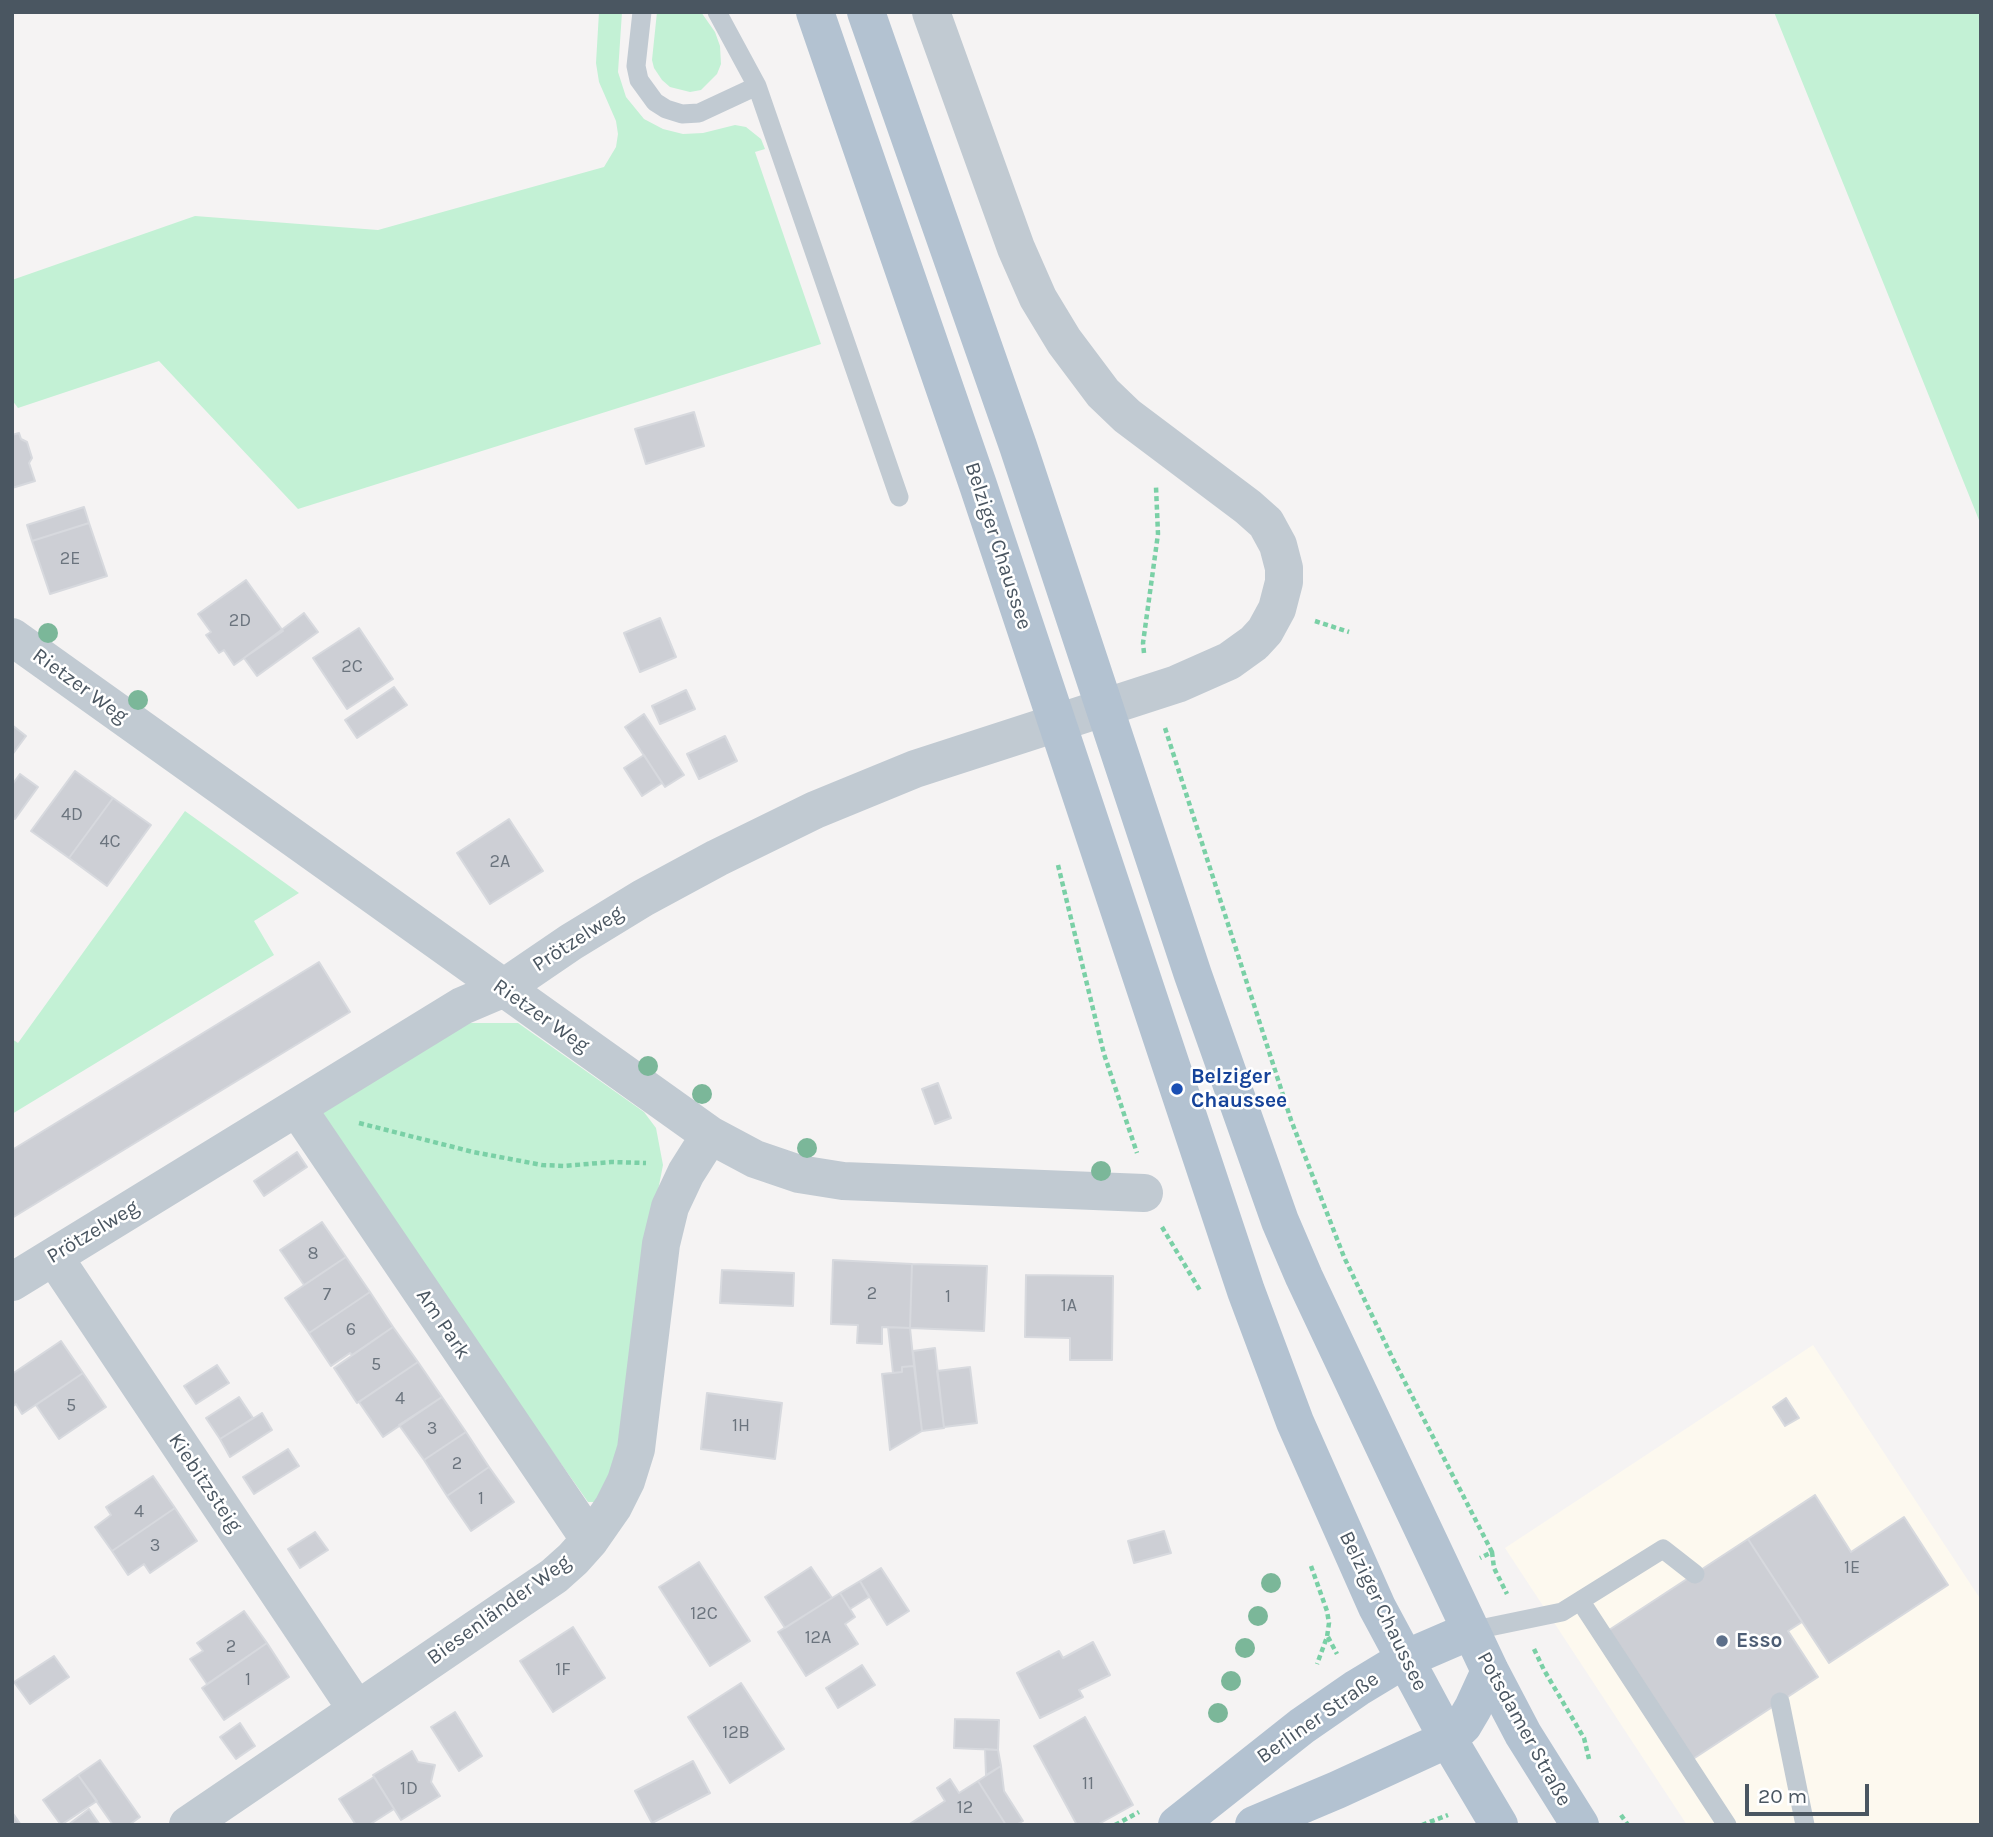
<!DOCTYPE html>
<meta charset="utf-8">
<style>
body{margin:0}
#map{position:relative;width:1993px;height:1837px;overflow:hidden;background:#f5f3f3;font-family:Karla,sans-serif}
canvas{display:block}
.frame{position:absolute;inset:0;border:14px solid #4a5661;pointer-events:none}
.scale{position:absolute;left:1745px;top:1784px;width:124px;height:32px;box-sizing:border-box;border:4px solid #4a5661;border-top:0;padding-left:9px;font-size:21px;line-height:24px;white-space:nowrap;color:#4a5661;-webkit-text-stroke:5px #fff;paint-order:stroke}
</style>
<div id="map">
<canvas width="1993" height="1837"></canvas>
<div class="frame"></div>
<div class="scale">20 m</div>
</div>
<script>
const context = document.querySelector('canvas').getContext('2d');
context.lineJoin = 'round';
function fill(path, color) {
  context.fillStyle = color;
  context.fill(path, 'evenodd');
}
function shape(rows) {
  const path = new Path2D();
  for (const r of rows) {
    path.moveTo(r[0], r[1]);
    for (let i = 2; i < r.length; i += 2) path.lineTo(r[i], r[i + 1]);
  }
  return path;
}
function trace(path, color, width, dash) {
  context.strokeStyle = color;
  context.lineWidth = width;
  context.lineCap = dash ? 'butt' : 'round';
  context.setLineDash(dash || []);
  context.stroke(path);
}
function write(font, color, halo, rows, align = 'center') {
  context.font = font + ' Karla,sans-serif';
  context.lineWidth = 5;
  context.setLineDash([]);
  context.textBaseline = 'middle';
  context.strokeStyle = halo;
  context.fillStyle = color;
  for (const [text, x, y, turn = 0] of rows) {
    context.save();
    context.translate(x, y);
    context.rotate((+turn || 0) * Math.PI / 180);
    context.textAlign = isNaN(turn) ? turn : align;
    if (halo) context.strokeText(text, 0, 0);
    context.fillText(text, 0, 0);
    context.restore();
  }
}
fill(shape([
 [1813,1345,1981,1600,1981,1825,1687,1825,1505,1548]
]), '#fdf9ef');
fill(shape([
 [599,12,622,12,618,72,626,97,644,119,663,129,683,134,703,133,735,125,746,127,761,139,765,149,755,152,821,344,298,509,159,361,18,408,12,400,12,280,195,216,378,230,604,167,616,147,618,134,616,121,599,82,596,63],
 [657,12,701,12,715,32,720,46,721,64,717,74,701,90,690,92,670,87,662,80,654,68,652,60],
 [1774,12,1981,12,1981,525],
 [185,811,299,893,254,921,274,955,12,1114,12,1039,18,1043],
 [468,1023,518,1023,644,1112,656,1128,663,1165,647,1247,623,1442,599,1502,588,1502,314,1113]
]), '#c3f1d5');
const building = shape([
 [694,412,704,446,646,464,635,429,694,412],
 [19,433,21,439,27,442,32,458,29,463,35,481,12,488,12,435,19,433],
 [84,507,89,523,32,541,27,525,84,507],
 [89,523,107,576,50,594,32,541,89,523],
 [246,580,283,631,234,665,224,650,219,653,206,635,211,632,198,614,246,580],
 [304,613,318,632,257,676,244,658,304,613],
 [660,618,676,657,640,672,624,633,660,618],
 [359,628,393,679,347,709,313,658,359,628],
 [394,687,407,705,357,738,345,720,394,687],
 [686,690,695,709,660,724,652,706,686,690],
 [644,714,684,775,665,787,625,727,644,714],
 [12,725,26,736,12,755,12,725],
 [725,736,737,761,699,779,687,754,725,736],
 [644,755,662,783,642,796,624,768,644,755],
 [75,771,113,798,69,858,31,831,75,771],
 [20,774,38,787,15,819,12,818,12,785,20,774],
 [113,798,151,825,107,886,69,858,113,798],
 [509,819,543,871,490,904,457,853,509,819],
 [319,962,350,1012,12,1218,12,1150,319,962],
 [938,1083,951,1118,935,1124,922,1089,938,1083],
 [297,1152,307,1167,264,1196,254,1181,297,1152],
 [322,1222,346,1257,304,1285,280,1250,322,1222],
 [346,1257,370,1292,309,1333,285,1298,346,1257],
 [833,1260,912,1264,910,1328,882,1327,882,1344,857,1343,858,1325,831,1324,833,1260],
 [912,1264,987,1266,984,1331,910,1328,912,1264],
 [722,1270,794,1273,793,1306,720,1303,722,1270],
 [1026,1275,1113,1276,1112,1360,1070,1360,1070,1338,1025,1337,1026,1275],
 [370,1292,393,1327,352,1355,350,1353,331,1366,309,1333,370,1292],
 [393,1327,418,1362,357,1403,334,1368,393,1327],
 [888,1327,910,1328,914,1366,902,1367,902,1372,893,1373,888,1327],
 [61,1341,83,1373,22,1414,16,1404,12,1407,12,1374,61,1341],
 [935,1348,944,1428,922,1431,913,1351,935,1348],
 [418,1362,442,1397,383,1437,359,1402,418,1362],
 [217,1365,229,1383,196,1404,184,1386,217,1365],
 [914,1366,922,1431,890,1450,882,1374,902,1372,902,1367,914,1366],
 [970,1367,977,1423,944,1427,937,1371,970,1367],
 [83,1373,106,1407,59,1439,36,1405,83,1373],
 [707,1393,782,1403,775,1459,701,1449,707,1393],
 [239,1397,253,1418,220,1439,206,1418,239,1397],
 [442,1397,466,1432,424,1460,399,1425,442,1397],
 [1786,1398,1799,1418,1785,1426,1773,1407,1786,1398],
 [262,1413,272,1430,230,1457,220,1439,262,1413],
 [466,1432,489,1467,447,1496,424,1460,466,1432],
 [288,1449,299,1466,254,1494,243,1477,288,1449],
 [489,1467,514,1502,471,1531,447,1496,489,1467],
 [153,1476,175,1508,112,1551,95,1527,111,1515,106,1507,153,1476],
 [1815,1495,1851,1552,1904,1517,1948,1585,1829,1663,1748,1539,1815,1495],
 [175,1508,197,1541,150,1573,144,1564,128,1575,112,1551,175,1508],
 [1164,1531,1171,1553,1134,1563,1128,1541,1164,1531],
 [315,1532,328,1550,300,1568,288,1549,315,1532],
 [1748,1539,1802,1622,1788,1631,1818,1677,1690,1761,1606,1632,1748,1539],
 [699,1562,750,1641,710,1666,659,1587,699,1562],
 [811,1567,832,1598,785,1628,765,1597,811,1567],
 [881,1568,909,1611,887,1625,860,1581,881,1568],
 [860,1581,869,1597,850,1609,840,1593,860,1581],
 [840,1593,855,1617,845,1624,858,1644,806,1676,778,1632,840,1593],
 [244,1611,267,1643,207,1684,190,1659,203,1651,197,1643,244,1611],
 [573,1627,605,1678,553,1712,520,1661,573,1627],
 [1093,1642,1110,1675,1079,1690,1083,1697,1040,1718,1017,1673,1059,1651,1063,1658,1093,1642],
 [267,1643,289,1677,224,1720,202,1688,267,1643],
 [54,1656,69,1677,30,1704,14,1682,54,1656],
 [862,1665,875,1685,838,1708,826,1688,862,1665],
 [741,1683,784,1749,730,1783,688,1717,741,1683],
 [455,1712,482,1756,459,1771,431,1727,455,1712],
 [1085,1717,1133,1805,1097,1825,1077,1825,1034,1746,1085,1717],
 [955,1719,999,1720,998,1750,954,1748,955,1719],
 [240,1723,255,1746,236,1759,220,1737,240,1723],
 [985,1749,998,1750,1001,1766,986,1775,985,1749],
 [412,1751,418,1762,435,1765,431,1782,440,1796,401,1820,373,1775,412,1751],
 [100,1760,140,1817,129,1825,113,1825,78,1775,100,1760],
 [693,1761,710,1793,652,1823,635,1791,693,1761],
 [1001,1766,1004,1791,1023,1821,1016,1825,1006,1825,978,1781,1001,1766],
 [78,1775,97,1801,61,1825,43,1800,78,1775],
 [374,1777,394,1809,369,1825,356,1825,339,1799,374,1777],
 [950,1779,959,1793,978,1781,1006,1825,908,1825,945,1801,937,1788,950,1779],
 [89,1809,100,1825,68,1825,89,1809],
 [12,1812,21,1825,12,1825,12,1812]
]);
fill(building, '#cdcfd5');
trace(building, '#d7d9de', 2);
trace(shape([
 [1315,621,1349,632],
 [1144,653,1143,643,1158,534,1156,487],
 [1165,728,1291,1120,1344,1257,1392,1357,1492,1552,1480,1558],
 [1058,865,1104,1054,1137,1153],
 [359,1123,473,1152,542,1165,564,1166,611,1162,646,1163],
 [1162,1227,1201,1292],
 [1492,1552,1494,1568,1507,1594],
 [1311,1566,1327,1611,1329,1623,1327,1637,1317,1664],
 [1328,1637,1337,1654],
 [1534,1649,1544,1670,1584,1738,1589,1759],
 [1621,1815,1628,1825],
 [1115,1825,1139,1812],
 [1422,1825,1448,1815]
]), '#7ad0a6', 4.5, [5, 3.5]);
trace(shape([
 [642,12,636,66,639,80,655,102,666,109,682,114,699,113,757,86],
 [717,12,757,86,899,497],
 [1581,1602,1727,1825],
 [1470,1631,1562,1612,1663,1549,1695,1574],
 [1780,1702,1805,1825]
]), '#c1cad2', 19);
trace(shape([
 [12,637,710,1135,755,1159,799,1174,843,1181,1144,1193],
 [297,1108,590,1540],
 [54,1257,357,1710],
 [12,1282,462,1006,502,989,571,942,643,898,717,858,815,810,915,769,1177,684,1229,661,1254,643,1265,631,1277,609,1284,582,1284,568,1278,545,1266,523,1248,507,1127,416,1103,393,1064,341,1038,298,1016,248,931,12],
 [188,1825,554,1576,573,1559,590,1540,613,1507,626,1481,636,1449,661,1244,670,1207,686,1173,710,1135]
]), '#c1cad2', 38);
trace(shape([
 [815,12,978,485,1246,1291,1295,1422,1377,1607,1448,1739,1499,1825],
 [866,12,1018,446,1193,975,1280,1221,1304,1277,1490,1671,1523,1734,1580,1825],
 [1177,1825,1302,1726,1357,1688,1405,1659,1470,1631],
 [1254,1825,1337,1790,1448,1739,1463,1725,1473,1708,1490,1671]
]), '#b3c2d1', 38);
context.fillStyle = '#7bb799';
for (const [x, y] of [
 [48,633],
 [138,700],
 [648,1066],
 [702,1094],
 [807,1148],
 [1101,1171],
 [1271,1583],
 [1258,1616],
 [1245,1648],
 [1231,1681],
 [1218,1713]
]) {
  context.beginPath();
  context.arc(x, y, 10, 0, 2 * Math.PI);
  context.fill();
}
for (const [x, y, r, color] of [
 [1177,1089,7,"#1a4fb4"],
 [1722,1641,7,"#5c6f8a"]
]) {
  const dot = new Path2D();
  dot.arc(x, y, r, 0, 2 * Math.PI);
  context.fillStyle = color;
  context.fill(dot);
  trace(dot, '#fff', 2.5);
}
write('18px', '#6b747e', null, [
 ["2E",70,559],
 ["2D",240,621],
 ["2C",352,667],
 ["4D",72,815],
 ["4C",110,842],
 ["2A",500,862],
 ["8",313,1254],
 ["2",872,1294],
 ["7",327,1295],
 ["1",948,1297],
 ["1A",1069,1306],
 ["6",351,1330],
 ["5",376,1365],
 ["4",400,1399],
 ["5",71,1406],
 ["1H",741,1426],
 ["3",432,1429],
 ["2",457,1464],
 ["1",481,1499],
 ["4",139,1512],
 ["3",155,1546],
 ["1E",1852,1568],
 ["12C",704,1614],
 ["12A",818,1638],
 ["2",231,1647],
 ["1F",563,1670],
 ["1",248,1680],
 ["12B",736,1733],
 ["11",1088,1784],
 ["1D",409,1789],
 ["12",965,1808]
]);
write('21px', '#4a5661', '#fff', [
 ["Belziger Chaussee",998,546,72],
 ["Rietzer Weg",80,686,36],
 ["Prötzelweg",578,939,-33],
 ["Rietzer Weg",541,1016,35],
 ["Prötzelweg",93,1232,-31],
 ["Am Park",443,1324,56],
 ["Kiebitzsteig",205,1483,56],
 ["Biesenländer Weg",499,1610,-36],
 ["Belziger Chaussee",1383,1611,64],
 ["Berliner Straße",1318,1718,-35],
 ["Potsdamer Straße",1524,1729,61]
]);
write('bold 21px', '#164399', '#fff', [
 ["Belziger",1191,1077],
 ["Chaussee",1191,1101]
], 'left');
write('bold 21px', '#4e5e75', '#fff', [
 ["Esso",1736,1641]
], 'left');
</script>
